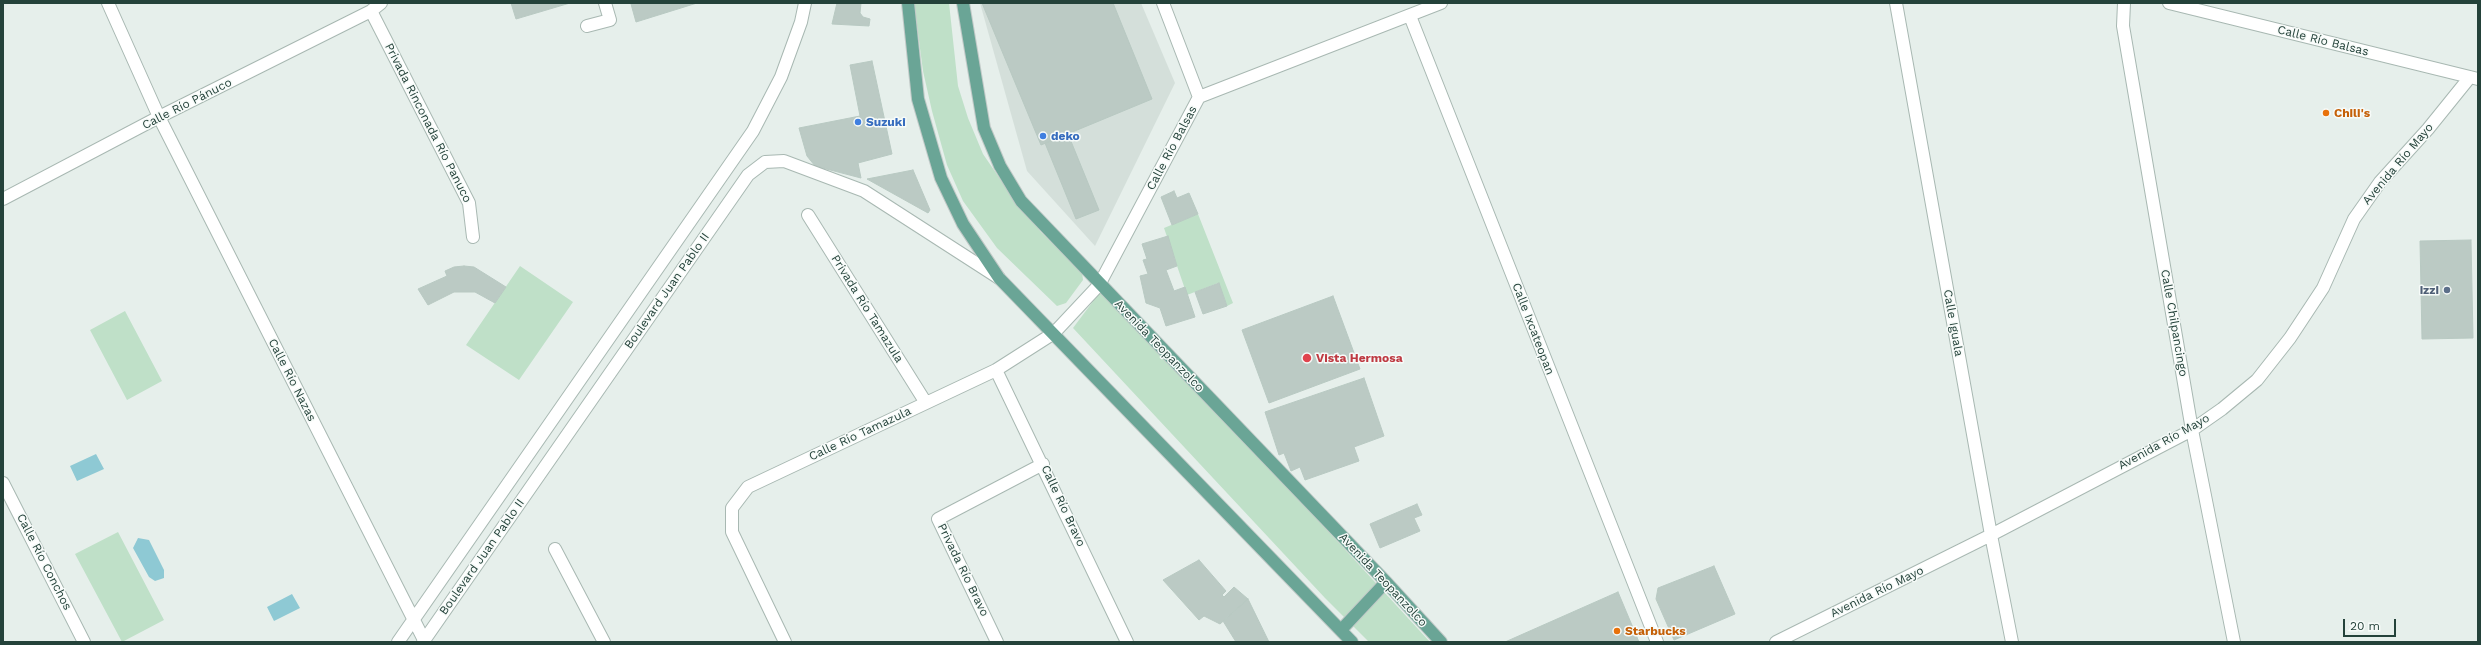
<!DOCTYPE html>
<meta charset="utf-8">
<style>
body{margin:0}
#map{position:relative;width:2481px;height:645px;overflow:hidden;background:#e6efeb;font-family:"Work Sans",sans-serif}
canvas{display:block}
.frame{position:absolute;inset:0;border:4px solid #24423a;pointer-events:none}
.scale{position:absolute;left:2343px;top:619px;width:53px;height:18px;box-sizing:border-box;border:2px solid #24423a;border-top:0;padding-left:5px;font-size:12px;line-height:14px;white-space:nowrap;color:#24423a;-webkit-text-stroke:3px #f7fbf9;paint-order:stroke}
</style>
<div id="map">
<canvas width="2481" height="645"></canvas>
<div class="frame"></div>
<div class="scale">20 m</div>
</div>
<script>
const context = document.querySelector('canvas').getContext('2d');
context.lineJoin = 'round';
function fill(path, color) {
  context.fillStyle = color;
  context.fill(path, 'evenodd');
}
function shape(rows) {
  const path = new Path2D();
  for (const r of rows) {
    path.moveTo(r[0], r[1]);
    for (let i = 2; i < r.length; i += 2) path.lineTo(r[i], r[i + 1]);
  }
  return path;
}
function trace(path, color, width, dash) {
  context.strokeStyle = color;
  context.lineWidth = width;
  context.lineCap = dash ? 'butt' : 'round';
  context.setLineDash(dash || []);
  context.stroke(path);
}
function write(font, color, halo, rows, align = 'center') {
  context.font = font + ' "Work Sans",sans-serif';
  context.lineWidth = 3;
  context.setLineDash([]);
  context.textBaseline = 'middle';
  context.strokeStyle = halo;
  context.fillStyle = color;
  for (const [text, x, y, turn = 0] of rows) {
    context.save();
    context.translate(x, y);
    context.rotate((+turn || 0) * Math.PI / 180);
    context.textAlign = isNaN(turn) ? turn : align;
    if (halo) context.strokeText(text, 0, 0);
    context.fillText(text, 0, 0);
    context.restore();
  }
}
fill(shape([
 [980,3,1141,3,1175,83,1095,246,1027,171]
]), '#d4dfda');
fill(shape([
 [914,3,949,3,958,86,968,118,983,154,1007,189,1041,232,1082,272,1083,280,1066,303,1057,306,997,248,963,201,947,165,932,111,923,71],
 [1198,214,1233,303,1227,306,1218,283,1187,295,1164,228],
 [520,266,573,302,519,380,466,345],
 [1100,292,1306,507,1430,642,1369,642,1325,598,1073,328],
 [125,311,162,381,127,400,90,330],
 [118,532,164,620,122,642,75,554]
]), '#bfe0c8');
fill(shape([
 [96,454,104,469,77,481,70,466],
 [138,538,149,540,164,570,164,578,155,581,149,577,133,548],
 [292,594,300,608,274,621,267,607]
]), '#8ec9d4');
const building = shape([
 [511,3,570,3,516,19,511,3],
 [634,3,697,3,636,22,631,4,634,3],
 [837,3,861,3,860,13,863,17,870,19,869,26,832,24,837,3],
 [982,3,1113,3,1152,99,1041,145,982,3],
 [872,61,892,154,858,163,861,178,815,166,807,156,799,128,860,116,850,65,872,61],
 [1068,134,1099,210,1076,219,1045,143,1068,134],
 [913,170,930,210,928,213,867,179,913,170],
 [1174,191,1177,198,1189,193,1198,214,1172,225,1161,197,1174,191],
 [1168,236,1177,266,1166,270,1174,291,1185,287,1195,317,1166,326,1160,308,1146,303,1140,276,1148,274,1143,260,1147,259,1142,244,1168,236],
 [2471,240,2473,338,2422,339,2420,241,2471,240],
 [464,266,474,267,506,287,495,303,475,292,454,292,428,305,418,289,447,276,445,271,454,267,464,266],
 [1219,283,1227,306,1203,314,1195,292,1219,283],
 [1333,296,1360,369,1269,403,1242,330,1333,296],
 [1364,378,1384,436,1354,447,1359,461,1305,480,1300,467,1291,471,1284,453,1279,455,1265,412,1364,378],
 [1417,504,1422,515,1414,518,1420,531,1380,548,1370,524,1417,504],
 [1199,560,1226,591,1222,595,1224,597,1234,587,1248,599,1220,624,1204,616,1199,620,1163,580,1199,560],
 [1714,566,1735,614,1674,640,1656,599,1658,588,1714,566],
 [1618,592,1639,642,1505,642,1618,592],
 [1248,599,1269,642,1236,642,1223,621,1248,599]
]);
fill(building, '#bbcac4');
trace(building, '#b8c9c2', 1);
const minor = shape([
 [108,3,159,117,425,642],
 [1163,3,1199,97],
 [1896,3,1991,535,2012,642],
 [2124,3,2123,26,2192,430,2234,642],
 [2169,3,2478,79],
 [371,11,469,203,473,237],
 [1410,16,1657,642],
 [587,26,610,20,605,3],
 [3,199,159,117,371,11,381,3],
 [808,215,926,403],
 [996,370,1127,642],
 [3,483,84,642],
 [555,549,604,642],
 [398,642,753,131,781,77,801,22,805,3],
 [423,642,748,175,765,162,784,161,864,191,999,278],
 [785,642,732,532,732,508,748,487,996,370,1054,333,1099,285,1199,97,1441,3],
 [997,642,938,519,1043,464],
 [1776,642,1991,535,2192,430,2222,409,2257,380,2290,338,2323,288,2354,219,2380,182,2428,129,2470,77]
]);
const major = shape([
 [908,3,918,99,941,178,963,224,999,278,1352,642],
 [963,3,984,128,1000,166,1021,201,1386,582,1441,642],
 [1341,630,1386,582]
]);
trace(minor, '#a8b8b2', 14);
trace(major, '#c2cac8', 14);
trace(minor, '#fff', 12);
trace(major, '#6aa596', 12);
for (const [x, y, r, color] of [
 [2326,113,4,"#e8710a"],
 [858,122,4,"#3f7fe0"],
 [1043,136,4,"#3f7fe0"],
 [2447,290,4,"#5c6f8a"],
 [1307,358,5,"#e0444e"],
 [1617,631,4,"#e8710a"]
]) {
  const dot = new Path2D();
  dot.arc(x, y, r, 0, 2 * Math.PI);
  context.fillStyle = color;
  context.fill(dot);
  trace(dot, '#f7fbf9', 1.5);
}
write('12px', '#24423a', '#f7fbf9', [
 ["Calle Río Balsas",2323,41,14],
 ["Calle Río Pánuco",187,104,-27],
 ["Privada Rinconada Río Panuco",428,123,63],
 ["Calle Río Balsas",1172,148,-62],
 ["Avenida Río Mayo",2398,164,-50],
 ["Boulevard Juan Pablo II",667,291,-55],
 ["Privada Río Tamazula",867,309,58],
 ["Calle Iguala",1953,323,80],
 ["Calle Chilpancingo",2174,323,80],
 ["Calle Ixcateopan",1533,329,69],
 ["Avenida Teopanzolco",1159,346,46],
 ["Calle Río Nazas",292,380,63],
 ["Calle Río Tamazula",860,434,-25],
 ["Avenida Río Mayo",2164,442,-29],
 ["Calle Río Bravo",1063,506,65],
 ["Boulevard Juan Pablo II",482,557,-55],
 ["Calle Río Conchos",44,562,63],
 ["Privada Río Bravo",963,570,64],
 ["Avenida Teopanzolco",1383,580,47],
 ["Avenida Río Mayo",1877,592,-26]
]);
write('bold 12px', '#c56008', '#f7fbf9', [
 ["Chili's",2334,113],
 ["Starbucks",1625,631]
], 'left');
write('bold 12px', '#366cbe', '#f7fbf9', [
 ["Suzuki",866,122],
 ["deko",1051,136]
], 'left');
write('bold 12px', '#4e5e75', '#f7fbf9', [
 ["izzi",2439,290]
], 'right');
write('bold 12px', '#be3a42', '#f7fbf9', [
 ["Vista Hermosa",1316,358]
], 'left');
</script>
